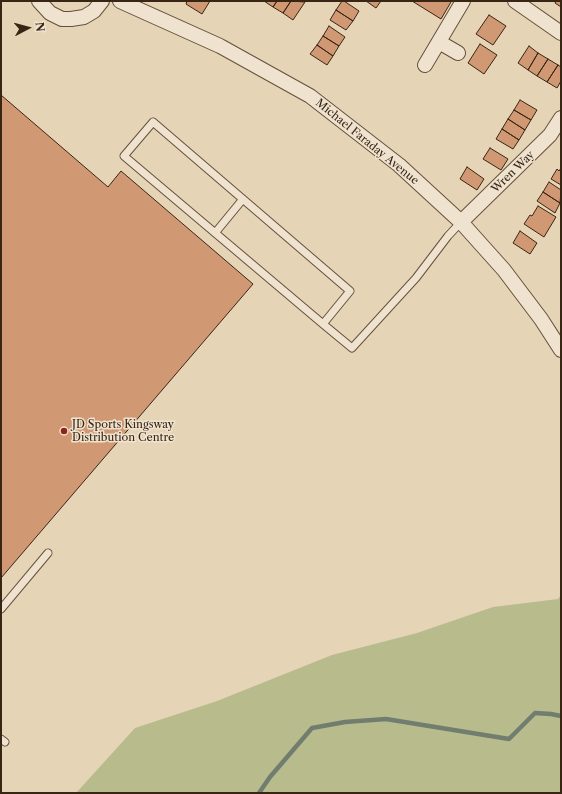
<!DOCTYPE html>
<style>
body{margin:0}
#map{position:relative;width:562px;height:794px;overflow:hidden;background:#e6d4b7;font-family:"Libre Caslon Text",serif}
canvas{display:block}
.frame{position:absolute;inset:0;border:2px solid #392513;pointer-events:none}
.north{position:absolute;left:8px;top:8px;width:40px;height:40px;-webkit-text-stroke:3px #efe3d0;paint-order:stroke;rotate:84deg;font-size:11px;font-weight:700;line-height:16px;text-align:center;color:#392513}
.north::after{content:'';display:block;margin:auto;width:14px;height:18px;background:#392513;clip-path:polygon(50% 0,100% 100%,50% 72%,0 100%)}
</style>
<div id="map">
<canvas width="562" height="794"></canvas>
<div class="frame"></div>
<div class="north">N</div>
</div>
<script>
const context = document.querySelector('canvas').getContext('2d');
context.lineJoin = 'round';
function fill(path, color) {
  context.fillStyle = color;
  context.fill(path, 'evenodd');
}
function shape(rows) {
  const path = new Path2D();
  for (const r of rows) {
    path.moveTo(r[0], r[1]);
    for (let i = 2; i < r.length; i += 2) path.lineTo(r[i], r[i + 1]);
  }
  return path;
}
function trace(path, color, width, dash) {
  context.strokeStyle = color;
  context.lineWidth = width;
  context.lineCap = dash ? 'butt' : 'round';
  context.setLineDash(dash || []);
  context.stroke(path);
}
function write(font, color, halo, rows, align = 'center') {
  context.font = font + ' "Libre Caslon Text",serif';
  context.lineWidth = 3;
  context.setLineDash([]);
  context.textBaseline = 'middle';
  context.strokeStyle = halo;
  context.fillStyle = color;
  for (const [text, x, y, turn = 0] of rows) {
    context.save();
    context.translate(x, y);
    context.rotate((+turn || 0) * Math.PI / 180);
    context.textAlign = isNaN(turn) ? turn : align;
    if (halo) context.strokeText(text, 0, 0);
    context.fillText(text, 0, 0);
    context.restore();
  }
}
fill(shape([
 [561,595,561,793,76,793,135,728,217,701,332,655,417,633,493,607,558,599]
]), '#b8bc8c');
trace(shape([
 [259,793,270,777,312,728,345,722,386,719,509,739,535,713,551,714,561,716]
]), '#717d6f', 4.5);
const building = shape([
 [187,1,210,1,202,14,186,4,187,1],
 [264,1,277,1,273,7,264,1],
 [277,1,291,1,283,13,273,7,277,1],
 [291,1,305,2,293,20,283,13,291,1],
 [342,1,344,1,359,11,353,21,336,10,342,1],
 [366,1,381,1,376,8,366,1],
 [412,1,450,1,451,2,441,19,412,1],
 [556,1,561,1,561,7,555,3,556,1],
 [336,10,353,21,346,30,330,20,336,10],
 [489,15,506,26,493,45,476,34,489,15],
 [329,26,345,37,339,46,323,36,329,26],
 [323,36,339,46,333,56,317,45,323,36],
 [480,44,497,55,484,74,468,63,480,44],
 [317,45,333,56,327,65,310,54,317,45],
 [529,46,538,53,528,70,518,63,529,46],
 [538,53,548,59,537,76,528,70,538,53],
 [548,59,558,65,547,82,537,76,548,59],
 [558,65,561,67,561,81,557,88,547,82,558,65],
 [1,95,108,187,121,171,253,284,1,578,1,95],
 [520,100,537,110,531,120,514,110,520,100],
 [514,110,531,120,525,130,508,119,514,110],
 [508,119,525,130,519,140,502,129,508,119],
 [502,129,519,140,513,149,496,139,502,129],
 [490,148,508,159,501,170,483,159,490,148],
 [467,167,484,179,477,190,460,179,467,167],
 [561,168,561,185,551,179,557,169,559,171,561,168],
 [549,182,561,190,560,203,543,192,549,182],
 [543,192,560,203,555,213,537,201,543,192],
 [538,206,556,217,544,237,524,224,530,215,532,216,538,206],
 [520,231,537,243,530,254,513,243,520,231]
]);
fill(building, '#d09873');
trace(building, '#392513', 1);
const service = shape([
 [215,233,243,199],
 [323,324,350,291,153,122,124,156,323,324,352,348,416,278,448,236,461,222],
 [1,609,48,553],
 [1,739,5,742]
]);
const minor = shape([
 [39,1,50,13,62,19,71,19,84,17,94,11,102,1],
 [120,1,220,46,310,96,399,165,461,222,504,270,541,319,561,350],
 [515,1,561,33],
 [439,42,458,53],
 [425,65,463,1],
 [461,222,550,135,561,118]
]);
trace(service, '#64513c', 9);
trace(minor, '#64513c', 16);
trace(service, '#efe3d0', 7);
trace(minor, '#efe3d0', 14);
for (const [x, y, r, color] of [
 [64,431,4,"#8f2418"]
]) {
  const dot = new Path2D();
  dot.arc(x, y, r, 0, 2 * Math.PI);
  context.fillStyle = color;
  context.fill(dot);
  trace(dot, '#efe3d0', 1.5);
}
write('11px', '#392513', '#efe3d0', [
 ["Michael Faraday Avenue",367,142,39],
 ["Wren Way",513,172,-44]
]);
write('11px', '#392513', '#efe3d0', [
 ["JD Sports Kingsway",72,425],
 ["Distribution Centre",72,438]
], 'left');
</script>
